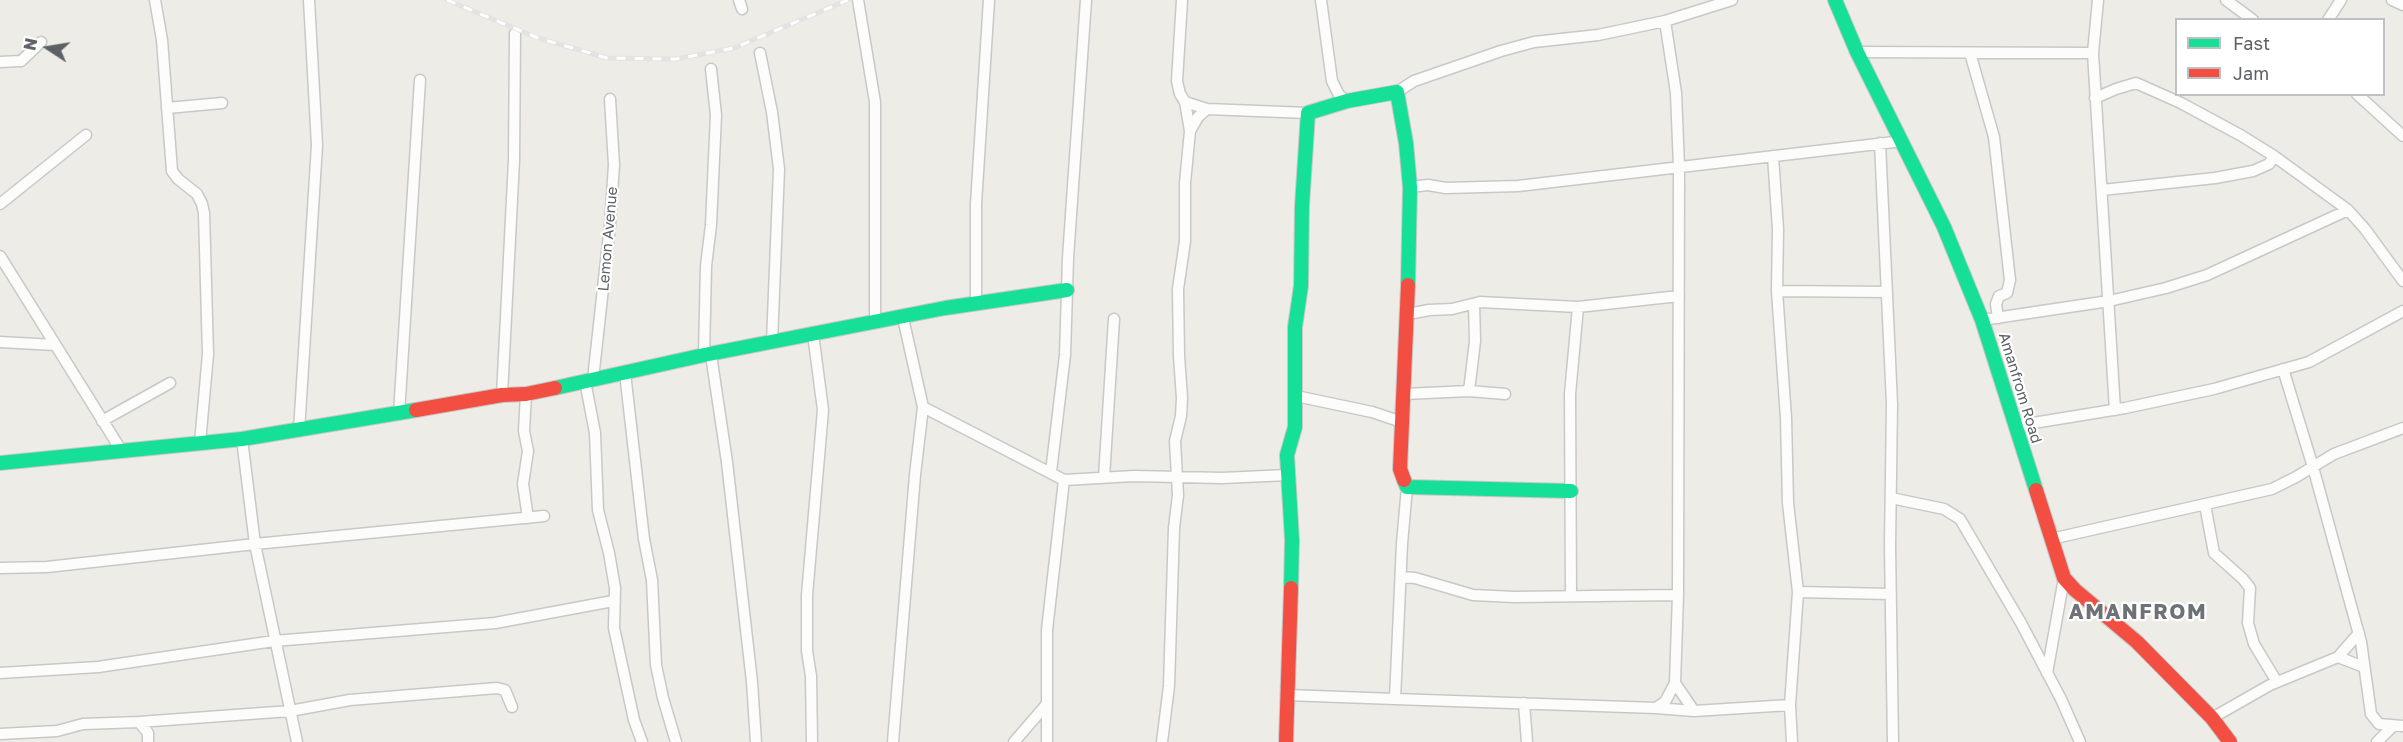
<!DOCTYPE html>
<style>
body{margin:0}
#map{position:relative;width:2403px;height:742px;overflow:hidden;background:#edece7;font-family:"Golos Text",sans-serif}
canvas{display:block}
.legend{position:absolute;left:2175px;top:18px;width:210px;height:78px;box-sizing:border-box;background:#fff;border:2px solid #bec0c1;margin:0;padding:8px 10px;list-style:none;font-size:18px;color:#5d6165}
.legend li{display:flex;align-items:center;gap:12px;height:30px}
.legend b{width:30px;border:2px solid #bec0c1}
.north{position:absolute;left:18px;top:18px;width:60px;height:60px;-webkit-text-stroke:4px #fff;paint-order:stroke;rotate:282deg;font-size:16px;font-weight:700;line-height:24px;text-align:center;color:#5d6165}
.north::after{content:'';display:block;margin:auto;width:21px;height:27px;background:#5d6165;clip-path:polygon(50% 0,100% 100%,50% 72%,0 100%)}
</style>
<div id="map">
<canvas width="2403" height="742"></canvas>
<ul class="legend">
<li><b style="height:8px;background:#16e098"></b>Fast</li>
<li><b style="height:8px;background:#f24e42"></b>Jam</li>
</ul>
<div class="north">N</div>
</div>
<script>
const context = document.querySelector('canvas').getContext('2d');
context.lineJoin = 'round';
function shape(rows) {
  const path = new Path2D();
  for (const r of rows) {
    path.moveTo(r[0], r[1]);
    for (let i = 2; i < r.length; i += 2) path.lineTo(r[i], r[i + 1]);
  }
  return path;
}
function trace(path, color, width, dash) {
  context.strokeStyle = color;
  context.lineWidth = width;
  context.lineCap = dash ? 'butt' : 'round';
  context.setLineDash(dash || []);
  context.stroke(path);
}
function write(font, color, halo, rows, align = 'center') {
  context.font = font + ' "Golos Text",sans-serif';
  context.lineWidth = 4.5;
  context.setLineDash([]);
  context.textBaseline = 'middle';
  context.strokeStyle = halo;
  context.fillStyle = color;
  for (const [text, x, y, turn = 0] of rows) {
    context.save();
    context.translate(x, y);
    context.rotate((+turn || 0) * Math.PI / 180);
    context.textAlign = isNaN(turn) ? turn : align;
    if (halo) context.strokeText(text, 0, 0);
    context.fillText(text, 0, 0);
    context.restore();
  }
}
const street = shape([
 [155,0,162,40,172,171,178,179,197,194,202,204,204,213,208,354,200,443],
 [739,0,742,9],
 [858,0,875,102,875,323],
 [1182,0,1177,81,1180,94,1185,102,1207,109,1308,113],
 [1321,0,1332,81,1339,95,1347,101],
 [2098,0,2093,53,2115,410],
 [2226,0,2253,20],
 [2392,0,2403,5],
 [2328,20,2341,0],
 [1857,52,2093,53],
 [760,53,772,112,779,169,772,342],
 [1970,53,1994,137,2010,280,2007,293,1999,296,1996,304,1998,318],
 [0,62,21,61,41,42],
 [1397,92,1414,81,1501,51,1534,42,1598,35,1665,21,1732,0],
 [2357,94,2403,136],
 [2095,98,2116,89,2136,83,2181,103,2242,136,2274,156,2348,210,2365,229,2403,281],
 [1185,102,1190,131],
 [167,108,222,103],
 [1880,143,1892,404,1890,546,1893,742],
 [1773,156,1778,229,1777,291,1786,418,1788,503,1798,592,1790,705,1792,742],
 [1410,187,1428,185,1446,188,1518,186,1903,141],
 [2102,190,2215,178,2253,171,2269,164,2274,156],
 [0,204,86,135],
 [0,256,121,450],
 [1777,291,1887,292],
 [976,303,976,204,989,0],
 [1408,314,1429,310,1452,309,1480,302,1578,307,1679,296],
 [903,318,923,407,1064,480,1134,476,1222,478,1288,475],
 [1982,320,2109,301,2166,288,2207,275,2348,210],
 [0,342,55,345],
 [704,355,706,266,711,225,716,115,711,69],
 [711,355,727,462,752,682,756,742],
 [2283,369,2313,467,2361,642,2371,714,2379,724,2403,726],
 [625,373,644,539,652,580,656,665,663,698,676,742],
 [593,379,610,225,614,165,610,99],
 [585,381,595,433,598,510,609,553,615,588,614,628,634,720,642,742],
 [1469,391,1475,341,1474,304],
 [526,394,524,431,528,451,523,484,528,518],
 [1405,394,1469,391,1505,394],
 [502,395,514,160,515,33],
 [1296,396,1372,412,1402,422],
 [399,414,420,80],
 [102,421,170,383],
 [2015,426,2125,408,2214,389,2309,362,2403,311],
 [299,431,317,145,309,0],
 [242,439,255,544,297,742],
 [1051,472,1065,355,1068,258,1086,0],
 [1104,477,1114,319],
 [1407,487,1402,544,1395,699,1656,708,1694,711,1790,705],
 [1891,498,1944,509,1960,519,2021,623,2061,699,2080,742],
 [2205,505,2214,553,2243,579,2250,588,2248,623,2254,644,2277,682],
 [2051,539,2272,489,2296,477,2334,454,2403,428],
 [0,568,47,567,255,544,544,516],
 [1401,577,1415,578,1473,595,1514,597,1678,595],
 [1798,592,1890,594],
 [1571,596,1570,394,1578,307],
 [2338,657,2359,633],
 [0,673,98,667,274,641,495,623,613,601],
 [2047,673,2064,578],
 [1675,683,1694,711],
 [1287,695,1395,699],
 [1524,703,1527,742],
 [1656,708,1665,702,1675,683,1678,595,1679,167,1676,93,1665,21],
 [2212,718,2270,685,2338,657,2364,667],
 [139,722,290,711,350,700,497,688,505,690,512,707],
 [0,734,57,731,83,724,139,722,148,733,148,742],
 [812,742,811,676,807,651,807,595,823,410,813,334],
 [893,742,915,475,923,407],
 [1014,742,1046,705],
 [1047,742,1047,630,1064,480],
 [1162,742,1169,686,1174,528,1178,495,1175,441,1181,416,1182,398,1179,356,1178,289,1185,241,1185,183,1190,131,1198,117,1207,109],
 [2377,742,2393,726]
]);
const fast = shape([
 [1835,0,1857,52,1944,227,1982,320,2036,490],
 [555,388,704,355,945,308,1067,290],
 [0,463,242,439,416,410],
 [1404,480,1407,487,1571,491],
 [1291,588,1292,540,1287,455,1295,427,1295,327,1301,286,1302,206,1308,113,1347,101,1397,92,1406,143,1410,187,1408,285]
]);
const jam = shape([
 [416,410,502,395,526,394,555,388],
 [1404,480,1400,469,1408,285],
 [2036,490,2064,578,2075,590,2137,642,2212,718,2230,742],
 [1286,742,1291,588]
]);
trace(street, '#c9c8c8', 13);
trace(fast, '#c8c8c8', 16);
trace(jam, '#c8c8c8', 16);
trace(street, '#fcfcfb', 10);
trace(fast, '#16e098', 14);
trace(jam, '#f24e42', 14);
const rail = shape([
 [447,0,538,38,607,58,676,59,734,48,848,0]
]);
trace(rail, '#e3e3e2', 5);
trace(rail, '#fff', 3, [9]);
write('15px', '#5d6165', '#fff', [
 ["Lemon Avenue",608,239,-85],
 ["Amanfrom Road",2020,388,73]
]);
context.letterSpacing = '1.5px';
write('bold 21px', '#6e7277', '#fff', [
 ["AMANFROM",2138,612]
]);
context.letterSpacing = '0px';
</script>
